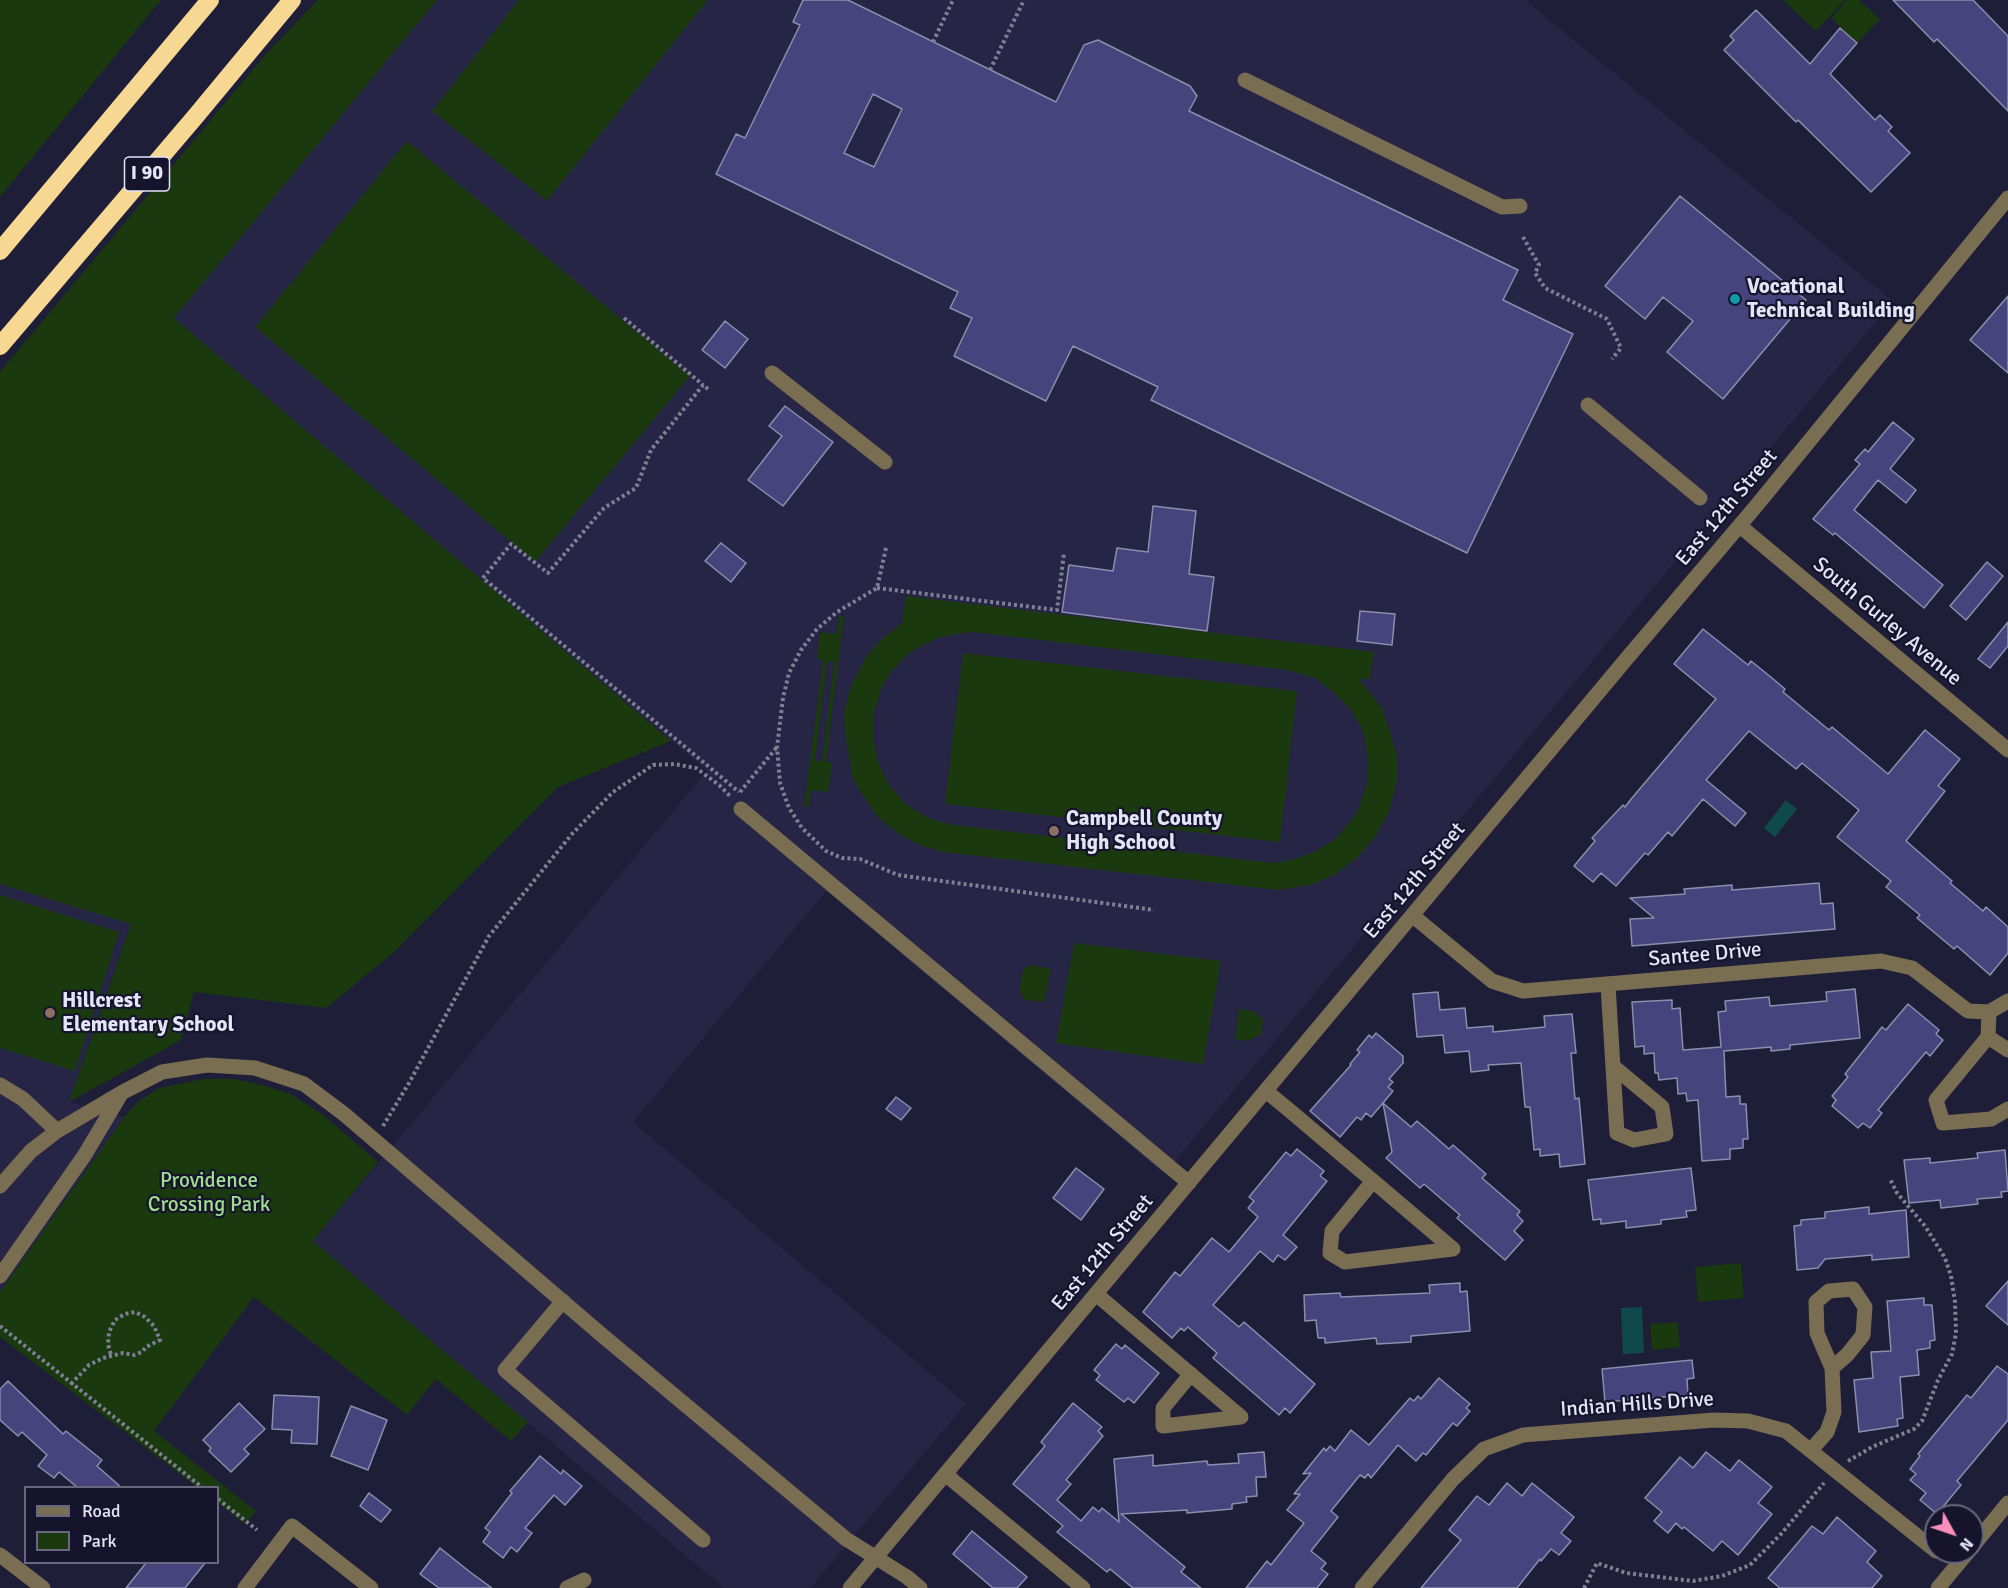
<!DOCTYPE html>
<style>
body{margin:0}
#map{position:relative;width:2008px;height:1588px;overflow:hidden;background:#1f1e38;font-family:Signika,sans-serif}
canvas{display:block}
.legend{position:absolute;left:24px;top:1486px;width:195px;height:78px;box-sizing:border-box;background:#16142d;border:2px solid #68677d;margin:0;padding:8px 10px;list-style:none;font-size:18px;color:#e3e4f6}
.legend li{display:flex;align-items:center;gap:12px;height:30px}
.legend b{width:30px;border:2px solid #68677d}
.north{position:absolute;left:1924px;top:1504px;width:60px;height:60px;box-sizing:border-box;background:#16142d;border:2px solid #68677d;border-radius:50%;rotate:130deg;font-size:16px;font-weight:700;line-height:24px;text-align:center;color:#e3e4f6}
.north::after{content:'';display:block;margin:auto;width:21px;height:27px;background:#fe8ebc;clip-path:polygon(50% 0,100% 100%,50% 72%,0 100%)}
</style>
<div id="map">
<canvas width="2008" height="1588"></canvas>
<ul class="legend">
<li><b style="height:8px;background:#796d52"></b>Road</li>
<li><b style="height:16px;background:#1a390f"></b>Park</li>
</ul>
<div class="north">N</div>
</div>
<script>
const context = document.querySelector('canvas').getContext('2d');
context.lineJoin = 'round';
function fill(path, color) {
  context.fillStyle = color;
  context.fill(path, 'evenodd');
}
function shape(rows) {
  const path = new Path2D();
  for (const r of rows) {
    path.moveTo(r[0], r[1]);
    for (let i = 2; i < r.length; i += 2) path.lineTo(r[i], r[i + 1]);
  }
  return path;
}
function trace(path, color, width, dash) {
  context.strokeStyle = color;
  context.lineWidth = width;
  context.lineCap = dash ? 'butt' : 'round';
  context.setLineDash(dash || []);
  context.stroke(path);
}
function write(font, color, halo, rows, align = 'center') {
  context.font = font + ' Signika,sans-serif';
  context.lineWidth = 4.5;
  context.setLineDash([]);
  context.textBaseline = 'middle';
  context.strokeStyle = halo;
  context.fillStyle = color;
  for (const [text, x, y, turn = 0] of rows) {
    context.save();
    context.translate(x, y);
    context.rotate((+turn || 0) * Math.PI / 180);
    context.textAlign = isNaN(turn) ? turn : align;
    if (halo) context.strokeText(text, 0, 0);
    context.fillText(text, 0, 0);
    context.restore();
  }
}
fill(shape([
 [437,0,1525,0,1893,301,1164,1174,826,891,633,1122,966,1404,810,1588,724,1588,313,1241,707,771,173,318],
 [0,884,131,923,69,1102,124,1117,0,1292]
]), '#272546');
fill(shape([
 [0,0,161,0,0,197],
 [318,0,437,0,174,318,671,741,558,787,393,953,326,1008,194,992,181,1040,69,1102,131,924,0,884,0,372,266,54],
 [519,0,708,0,547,201,432,111],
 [1783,0,1845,0,1816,31],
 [1847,0,1859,0,1880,19,1857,43,1831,18],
 [407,141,690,376,535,562,255,327],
 [906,596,1374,652,1370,679,1359,679,1382,708,1397,755,1397,782,1389,812,1375,837,1358,857,1336,874,1310,885,1278,890,943,852,920,845,900,835,879,818,865,799,853,779,845,735,844,711,852,684,866,657,884,637,902,623],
 [974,632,1288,670,1315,678,1332,691,1352,711,1363,731,1368,760,1367,783,1358,811,1336,839,1314,852,1295,859,1273,863,947,824,926,817,906,804,889,785,878,762,873,739,874,712,881,689,893,669,912,651,937,638,956,634],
 [839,616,844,616,826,762,832,763,828,792,811,790,809,807,804,806,823,660,817,659,820,632,837,634],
 [827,662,834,662,822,761,815,761],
 [963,653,1297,691,1280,842,945,804],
 [0,895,119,932,75,1071,0,1048],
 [1074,943,1221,961,1203,1064,1056,1043],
 [1030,965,1051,969,1044,1002,1025,1000,1019,990,1023,970],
 [1239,1009,1253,1011,1263,1019,1261,1035,1247,1041,1235,1039],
 [204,1079,234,1079,266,1086,292,1095,322,1114,378,1162,313,1241,528,1422,511,1441,436,1379,407,1415,254,1297,154,1431,256,1511,245,1524,218,1503,218,1488,197,1487,0,1337,0,1292,124,1117,140,1100,160,1088],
 [1741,1263,1744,1298,1698,1302,1695,1267],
 [1678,1322,1680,1347,1652,1350,1650,1324]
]), '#1a390f');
fill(shape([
 [1786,800,1797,809,1775,837,1764,828],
 [1642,1307,1644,1353,1623,1354,1621,1308]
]), '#10494a');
const building = shape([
 [803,0,848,0,1056,102,1084,45,1098,40,1190,86,1197,96,1189,111,1518,270,1503,300,1573,334,1467,553,1151,400,1158,387,1073,346,1046,401,954,356,972,318,950,308,958,292,716,174,736,134,745,138,800,25,793,22,803,0],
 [873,94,902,109,874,167,844,153,873,94],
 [1893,0,1973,0,2008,36,2008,111,1937,39,1934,42,1893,0],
 [1756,10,1810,64,1840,28,1857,43,1830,74,1875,120,1880,115,1892,127,1888,131,1910,153,1871,192,1798,120,1796,122,1724,50,1734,40,1730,36,1756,10],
 [1680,196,1806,300,1723,399,1667,352,1693,321,1663,297,1645,319,1605,286,1680,196],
 [2008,296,2008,373,1970,340,2008,296],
 [725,321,748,339,725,368,702,350,725,321],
 [785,406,833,442,783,506,748,480,782,436,769,426,785,406],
 [1893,422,1914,439,1890,469,1916,490,1906,503,1878,480,1854,510,1943,585,1924,608,1835,533,1833,535,1813,519,1860,464,1855,460,1865,449,1868,452,1893,422],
 [1153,506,1196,511,1189,574,1214,577,1207,631,1062,612,1069,565,1113,571,1117,548,1148,552,1153,506],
 [721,543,746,563,731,582,705,561,721,543],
 [1987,562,2003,576,1966,620,1950,606,1987,562],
 [1360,611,1395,614,1392,645,1357,641,1360,611],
 [2008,622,2008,646,1990,668,1978,659,2008,622],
 [1703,629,1748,665,1751,661,1772,678,1785,689,1783,692,1829,730,1832,727,1888,774,1925,730,1960,759,1938,786,1945,791,1906,841,1952,881,1950,883,1983,911,1986,907,2008,927,2008,953,1990,975,1957,946,1954,949,1917,918,1920,915,1886,887,1891,881,1837,837,1859,810,1802,763,1796,769,1749,731,1706,780,1746,813,1735,826,1703,799,1672,836,1668,832,1648,855,1645,853,1616,886,1601,873,1593,882,1574,866,1595,841,1592,838,1623,805,1625,807,1632,798,1716,699,1674,664,1703,629],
 [1819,883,1821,904,1833,903,1835,929,1632,946,1630,919,1654,918,1630,898,1685,894,1684,889,1732,885,1732,890,1819,883],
 [1855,989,1860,1038,1790,1045,1790,1049,1771,1051,1771,1047,1724,1051,1726,1097,1740,1096,1740,1104,1746,1104,1748,1139,1743,1139,1743,1148,1730,1149,1730,1159,1702,1161,1698,1100,1687,1101,1686,1093,1678,1094,1677,1078,1659,1080,1658,1073,1655,1073,1654,1053,1644,1054,1644,1046,1635,1047,1632,1002,1672,1000,1672,1009,1680,1008,1683,1050,1721,1047,1718,1012,1726,1011,1725,1001,1769,997,1770,1006,1827,1001,1826,992,1855,989],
 [1438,992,1440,1010,1465,1008,1467,1028,1493,1026,1493,1032,1545,1027,1544,1016,1572,1014,1576,1053,1571,1053,1575,1099,1579,1098,1585,1164,1560,1167,1559,1154,1540,1156,1540,1149,1534,1150,1530,1107,1525,1107,1521,1063,1488,1065,1489,1070,1471,1072,1469,1051,1445,1053,1443,1035,1417,1037,1413,994,1438,992],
 [1908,1004,1939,1030,1936,1034,1943,1040,1930,1056,1926,1052,1891,1094,1878,1110,1882,1113,1870,1128,1863,1123,1858,1128,1832,1106,1836,1100,1832,1096,1848,1077,1845,1074,1882,1027,1886,1030,1908,1004],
 [1376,1033,1403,1056,1403,1063,1389,1079,1393,1082,1388,1087,1393,1091,1383,1103,1411,1127,1417,1121,1449,1149,1453,1145,1486,1174,1482,1178,1520,1211,1517,1215,1523,1221,1514,1231,1523,1240,1505,1260,1457,1218,1460,1215,1424,1184,1420,1188,1386,1158,1392,1152,1383,1103,1371,1117,1366,1113,1361,1120,1357,1117,1340,1137,1310,1111,1351,1065,1350,1064,1360,1052,1357,1050,1369,1035,1372,1038,1376,1033],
 [896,1097,911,1108,901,1120,886,1109,896,1097],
 [1297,1149,1324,1171,1320,1176,1327,1181,1283,1235,1297,1247,1285,1260,1278,1255,1273,1262,1260,1251,1213,1305,1239,1327,1244,1322,1315,1384,1290,1413,1285,1408,1279,1415,1213,1358,1217,1353,1188,1327,1184,1331,1181,1328,1172,1338,1143,1312,1175,1272,1180,1276,1212,1238,1229,1252,1258,1217,1248,1208,1254,1201,1249,1197,1286,1152,1291,1156,1297,1149],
 [2005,1150,2008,1191,2001,1192,2002,1197,1977,1199,1978,1204,1941,1208,1940,1200,1909,1203,1904,1160,1930,1158,1930,1163,1978,1158,1977,1153,2005,1150],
 [1076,1168,1104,1189,1081,1220,1053,1198,1076,1168],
 [1691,1168,1696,1210,1686,1211,1687,1217,1661,1220,1661,1224,1626,1228,1626,1221,1601,1224,1601,1219,1593,1220,1588,1180,1691,1168],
 [1869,1207,1869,1214,1906,1210,1909,1257,1872,1260,1872,1255,1825,1259,1818,1268,1797,1270,1794,1226,1801,1225,1801,1220,1825,1218,1825,1212,1869,1207],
 [2008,1281,2008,1325,1986,1306,2008,1281],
 [1460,1283,1460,1292,1467,1291,1470,1331,1411,1336,1411,1342,1377,1344,1376,1338,1325,1343,1325,1338,1318,1338,1316,1320,1305,1321,1304,1295,1340,1293,1341,1297,1430,1293,1429,1285,1460,1283],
 [1924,1298,1924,1305,1932,1305,1935,1340,1930,1341,1930,1348,1917,1350,1919,1375,1900,1377,1903,1418,1897,1419,1898,1426,1859,1432,1854,1380,1873,1378,1871,1352,1891,1351,1887,1301,1924,1298],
 [1116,1344,1122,1349,1125,1345,1159,1373,1134,1403,1128,1398,1124,1402,1096,1380,1100,1375,1094,1370,1116,1344],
 [1692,1360,1694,1378,1687,1379,1688,1395,1605,1402,1602,1369,1692,1360],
 [1997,1366,2008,1374,2008,1420,1957,1481,1961,1485,1937,1514,1920,1500,1926,1493,1910,1480,1916,1474,1910,1469,1920,1456,1918,1454,1967,1395,1971,1398,1997,1366],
 [1439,1378,1470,1404,1466,1408,1470,1411,1457,1426,1453,1423,1426,1455,1423,1453,1416,1461,1398,1445,1371,1478,1368,1474,1365,1478,1360,1475,1331,1511,1338,1517,1311,1551,1326,1563,1321,1569,1328,1574,1317,1588,1246,1588,1267,1561,1271,1565,1304,1523,1287,1510,1300,1494,1294,1494,1311,1473,1303,1474,1324,1448,1326,1451,1330,1446,1335,1451,1351,1430,1369,1445,1410,1398,1414,1401,1418,1396,1421,1399,1439,1378],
 [8,1381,63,1434,66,1431,102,1460,97,1466,122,1488,78,1488,59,1472,54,1478,38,1466,47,1455,22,1432,18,1436,0,1420,0,1389,8,1381],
 [274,1395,319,1397,317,1444,291,1443,292,1430,272,1429,274,1395],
 [239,1403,265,1429,244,1449,249,1454,231,1472,209,1451,211,1448,203,1440,239,1403],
 [1073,1403,1102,1427,1098,1431,1103,1436,1066,1480,1071,1484,1057,1500,1081,1521,1093,1507,1099,1512,1102,1508,1119,1522,1114,1459,1153,1455,1153,1466,1207,1461,1208,1465,1239,1463,1238,1454,1264,1452,1266,1477,1256,1477,1257,1496,1246,1497,1247,1502,1232,1504,1232,1509,1187,1513,1187,1510,1121,1514,1185,1567,1181,1572,1201,1588,1133,1588,1110,1569,1107,1572,1057,1532,1063,1526,1013,1484,1045,1446,1041,1442,1073,1403],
 [351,1406,387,1420,368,1470,331,1456,351,1406],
 [1706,1452,1730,1471,1739,1460,1772,1487,1758,1503,1772,1514,1738,1555,1722,1541,1713,1551,1684,1527,1682,1529,1676,1523,1668,1533,1654,1521,1662,1512,1645,1498,1680,1457,1693,1468,1706,1452],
 [540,1456,561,1474,563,1470,582,1486,565,1505,554,1495,525,1528,532,1533,517,1552,511,1547,503,1558,483,1542,490,1532,485,1528,512,1493,510,1491,540,1456],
 [1507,1483,1522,1496,1532,1483,1574,1517,1561,1533,1571,1541,1559,1555,1551,1549,1541,1561,1540,1559,1517,1588,1421,1588,1461,1540,1449,1530,1477,1496,1489,1505,1507,1483],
 [369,1493,391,1510,381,1522,360,1506,369,1493],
 [1837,1517,1876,1551,1867,1562,1882,1576,1872,1588,1780,1588,1768,1578,1812,1526,1823,1534,1837,1517],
 [972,1531,1027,1577,1017,1588,993,1588,953,1554,972,1531],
 [440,1548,470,1572,492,1588,439,1588,420,1574,440,1548],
 [146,1563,205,1563,185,1588,126,1588,146,1563]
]);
fill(building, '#47437d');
trace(building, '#8d8dae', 1.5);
trace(shape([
 [933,42,953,0],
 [990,70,1024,0],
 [1523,237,1539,265,1535,273,1545,288,1607,319,1621,348,1612,359],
 [624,318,703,385],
 [708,389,703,385,651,450,636,488,604,508,548,573,511,544,483,578,739,792],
 [886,548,877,588,837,612,817,629,801,650,789,673,783,698,777,747,780,783,789,808,802,828,826,851,842,858,860,859,898,875,1154,910],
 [877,588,1057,610,1064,553],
 [740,792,777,747],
 [383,1126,409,1083,489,936,572,834,613,792,653,765,674,764,696,768,719,785,731,797],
 [0,1326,203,1488],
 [71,1384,89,1365,103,1358,123,1353,134,1355,142,1352,146,1347,160,1340,154,1326,145,1317,135,1312,125,1314,115,1320,109,1332,108,1344,111,1355],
 [1848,1461,1872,1447,1914,1429,1922,1421,1938,1380,1952,1354,1956,1333,1955,1302,1951,1276,1945,1258,1925,1226,1897,1193,1890,1179],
 [218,1499,257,1530],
 [1584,1588,1597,1563,1626,1573,1693,1581,1722,1576,1750,1565,1781,1534,1824,1483]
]), '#7f7f95', 4, [3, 3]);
trace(shape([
 [1245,80,1502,207,1520,206],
 [772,373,885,462],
 [1588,405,1700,498],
 [1740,526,2008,750],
 [741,809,1189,1183],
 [1413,916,1492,981,1523,991,1881,961,1912,968,1968,1011,1989,1012,2008,1001],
 [1608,985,1617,1133,1634,1140,1666,1134,1662,1107,1614,1067],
 [1989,1012,1988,1037,1936,1100,1943,1123,1991,1119,2008,1109],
 [1988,1037,2008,1050],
 [0,1085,23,1099,57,1131],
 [1266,1091,1289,1110,1373,1181,1453,1249,1345,1262,1330,1253,1332,1231,1373,1181],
 [0,1186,31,1151,57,1131,123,1092,162,1072,207,1065,255,1068,304,1084,344,1114,603,1336,846,1539,907,1577,920,1588],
 [0,1276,84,1156,121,1094],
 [1096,1294,1241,1417,1163,1426,1163,1408,1191,1374],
 [563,1301,505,1370,703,1540],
 [1811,1450,1827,1432,1834,1412,1832,1368,1817,1333,1816,1302,1829,1291,1853,1289,1865,1307,1863,1335,1847,1355,1832,1368],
 [945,1474,1083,1588],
 [1972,1547,2008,1503],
 [0,1555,43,1588],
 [245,1588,292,1526,371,1588],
 [567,1588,584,1580],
 [850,1588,1628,657,1757,505,2008,198],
 [1362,1588,1453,1479,1484,1449,1523,1435,1714,1420,1748,1421,1786,1431,1936,1551],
 [1938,1588,1968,1552]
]), '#796d52', 15);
trace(shape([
 [0,251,210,0],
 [0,346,195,117,292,0]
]), '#f7d892', 18);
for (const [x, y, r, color] of [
 [1735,299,6,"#0f9aa8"],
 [1054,831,6,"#8d6e63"],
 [50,1013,6,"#8d6e63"]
]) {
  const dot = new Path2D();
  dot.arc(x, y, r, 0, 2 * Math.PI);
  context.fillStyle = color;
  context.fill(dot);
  trace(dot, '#16142d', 2);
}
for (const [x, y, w] of [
 [147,174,45]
]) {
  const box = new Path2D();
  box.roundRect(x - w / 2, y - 17, w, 34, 4.5);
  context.fillStyle = '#16142d';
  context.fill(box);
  trace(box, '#e3e4f6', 1.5);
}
write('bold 20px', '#e3e4f6', null, [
 ["I 90",147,174]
]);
write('bold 21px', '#e3e4f6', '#16142d', [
 ["Vocational",1747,287],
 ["Technical Building",1747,311],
 ["Campbell County",1066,819],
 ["High School",1066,843],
 ["Hillcrest",62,1001],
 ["Elementary School",62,1025]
], 'left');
write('21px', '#e3e4f6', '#16142d', [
 ["East 12th Street",1727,508,-50],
 ["South Gurley Avenue",1887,622,40],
 ["East 12th Street",1415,881,-50],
 ["Santee Drive",1705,955,-5],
 ["East 12th Street",1103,1253,-50],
 ["Indian Hills Drive",1637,1405,-4]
]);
write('21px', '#a0dd8e', '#16142d', [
 ["Providence",209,1181],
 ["Crossing Park",209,1205]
]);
</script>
